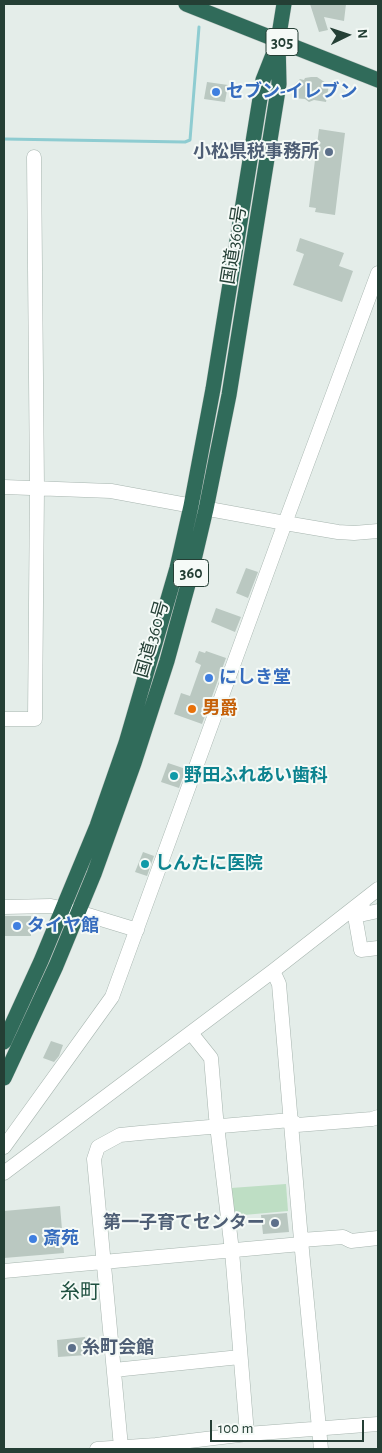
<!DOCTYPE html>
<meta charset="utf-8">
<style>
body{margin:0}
#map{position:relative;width:382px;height:1453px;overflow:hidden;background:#e4ede9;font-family:"Alegreya Sans",sans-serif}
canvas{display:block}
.frame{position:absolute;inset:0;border:5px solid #243f35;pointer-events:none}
.north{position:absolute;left:322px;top:10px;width:50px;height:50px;-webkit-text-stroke:4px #f5faf7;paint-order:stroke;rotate:86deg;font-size:14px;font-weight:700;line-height:20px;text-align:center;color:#243f35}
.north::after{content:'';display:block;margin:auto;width:18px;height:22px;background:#243f35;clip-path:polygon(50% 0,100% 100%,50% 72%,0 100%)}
.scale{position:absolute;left:210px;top:1420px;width:154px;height:22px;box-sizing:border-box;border:2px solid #243f35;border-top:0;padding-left:6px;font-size:15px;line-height:18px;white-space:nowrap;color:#243f35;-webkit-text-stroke:4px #f5faf7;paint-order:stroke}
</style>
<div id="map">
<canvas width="382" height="1453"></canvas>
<div class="frame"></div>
<div class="north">N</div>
<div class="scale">100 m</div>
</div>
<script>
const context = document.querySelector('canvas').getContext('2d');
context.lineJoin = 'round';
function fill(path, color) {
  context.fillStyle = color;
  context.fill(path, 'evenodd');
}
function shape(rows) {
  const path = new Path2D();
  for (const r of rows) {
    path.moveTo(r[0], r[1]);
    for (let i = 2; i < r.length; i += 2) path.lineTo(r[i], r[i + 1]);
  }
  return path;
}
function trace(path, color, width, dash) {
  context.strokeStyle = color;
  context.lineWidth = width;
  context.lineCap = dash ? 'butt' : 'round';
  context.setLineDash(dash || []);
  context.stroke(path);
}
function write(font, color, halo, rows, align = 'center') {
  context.font = font + ' "Alegreya Sans","Noto Sans JP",sans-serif';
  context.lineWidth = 4;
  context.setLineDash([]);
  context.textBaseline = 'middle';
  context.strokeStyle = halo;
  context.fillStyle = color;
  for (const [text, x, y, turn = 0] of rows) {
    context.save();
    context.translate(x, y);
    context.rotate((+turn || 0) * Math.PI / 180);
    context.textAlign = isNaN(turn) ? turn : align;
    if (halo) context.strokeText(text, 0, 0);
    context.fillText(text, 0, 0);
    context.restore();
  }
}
fill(shape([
 [286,1184,288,1211,233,1216,231,1188]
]), '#bedec4');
trace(shape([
 [4,139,185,142,190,140,199,27]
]), '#8eccd1', 3);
fill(shape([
 [310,4,346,4,344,21,324,17,328,30,319,32],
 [311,77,317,77,329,85,326,102,314,100,309,102,305,99,292,98,293,86,300,79,304,80,305,78],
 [207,82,228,85,225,102,204,99],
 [319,129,345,133,335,215,315,212,316,208,309,207],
 [300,238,344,253,339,266,353,271,342,302,293,285,304,254,296,251],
 [246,568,258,572,248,598,236,593],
 [216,608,241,617,235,632,211,622],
 [199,651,205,653,206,651,226,658,202,724,174,714,181,693,190,696,201,665,195,662],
 [168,763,186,769,179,788,161,782],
 [143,852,154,856,147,876,135,872],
 [4,916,31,916,31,936,4,936],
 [51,1041,63,1045,59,1056,54,1062,43,1058],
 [60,1206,64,1253,4,1258,4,1226,5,1226,4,1211],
 [287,1213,289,1232,263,1234,261,1215],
 [85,1337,87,1355,58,1357,57,1340]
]), '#bac8c1');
const minor = shape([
 [4,487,111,491,285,523,338,532,354,533,378,531],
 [4,719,35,719,37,488,34,157],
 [363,903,355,916,361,950,378,948],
 [4,907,51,906,78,912,137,930],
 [355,916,378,911],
 [273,971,279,984,301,1240,321,1449],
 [191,1033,211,1058,216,1117,232,1251,247,1434],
 [4,1147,112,997,285,523,378,273],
 [4,1173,273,971,378,889],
 [301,1240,343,1237,351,1241,378,1238],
 [4,1271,301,1244],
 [114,1370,240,1357],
 [121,1447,94,1159,98,1147,120,1135,140,1133,291,1120,297,1125,372,1119,378,1117],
 [97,1449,156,1445,247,1434,378,1424]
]);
const highway = shape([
 [186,4,378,80],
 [4,1042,41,961,97,826,126,743,177,568,191,506,213,389,263,80,276,47],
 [4,1078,56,966,94,874,134,763,167,661,189,581,206,509,229,395,279,84,278,41,284,4]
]);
trace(minor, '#a7b5af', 15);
trace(highway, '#c2c9c6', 16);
trace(minor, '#fff', 14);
trace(highway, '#306b5a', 15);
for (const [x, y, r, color] of [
 [216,92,5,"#3f7fe0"],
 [329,152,5,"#5c6f8a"],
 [209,678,5,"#3f7fe0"],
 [192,709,5,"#e8710a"],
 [174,776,5,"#0f9aa8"],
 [145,864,5,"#0f9aa8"],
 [17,926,5,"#3f7fe0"],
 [275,1223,5,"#5c6f8a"],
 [33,1239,5,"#3f7fe0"],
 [72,1348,5,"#5c6f8a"]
]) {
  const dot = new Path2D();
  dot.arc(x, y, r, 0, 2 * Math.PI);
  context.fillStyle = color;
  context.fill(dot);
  trace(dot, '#f5faf7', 2);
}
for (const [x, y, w] of [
 [282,42,32],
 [191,573,35]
]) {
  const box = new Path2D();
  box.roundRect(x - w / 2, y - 13.5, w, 27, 4);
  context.fillStyle = '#f5faf7';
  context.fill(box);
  trace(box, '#243f35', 1);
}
write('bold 16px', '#243f35', null, [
 ["305",282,42],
 ["360",191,573]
]);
write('bold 18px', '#366cbe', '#f5faf7', [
 ["セブン-イレブン",226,92],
 ["にしき堂",219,678],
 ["タイヤ館",27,926],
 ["斎苑",43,1239]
], 'left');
write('bold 18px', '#4e5e75', '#f5faf7', [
 ["小松県税事務所",319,152],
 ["第一子育てセンター",265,1223],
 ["糸町会館",82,1348,"left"]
], 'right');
write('18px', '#243f35', '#f5faf7', [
 ["国道360号",234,245,-81],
 ["国道360号",152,639,-74]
]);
write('bold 18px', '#c56008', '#f5faf7', [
 ["男爵",202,709]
], 'left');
write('bold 18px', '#0d838f', '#f5faf7', [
 ["野田ふれあい歯科",184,776],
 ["しんたに医院",155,864]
], 'left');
write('20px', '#205141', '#f5faf7', [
 ["糸町",80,1292]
]);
</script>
